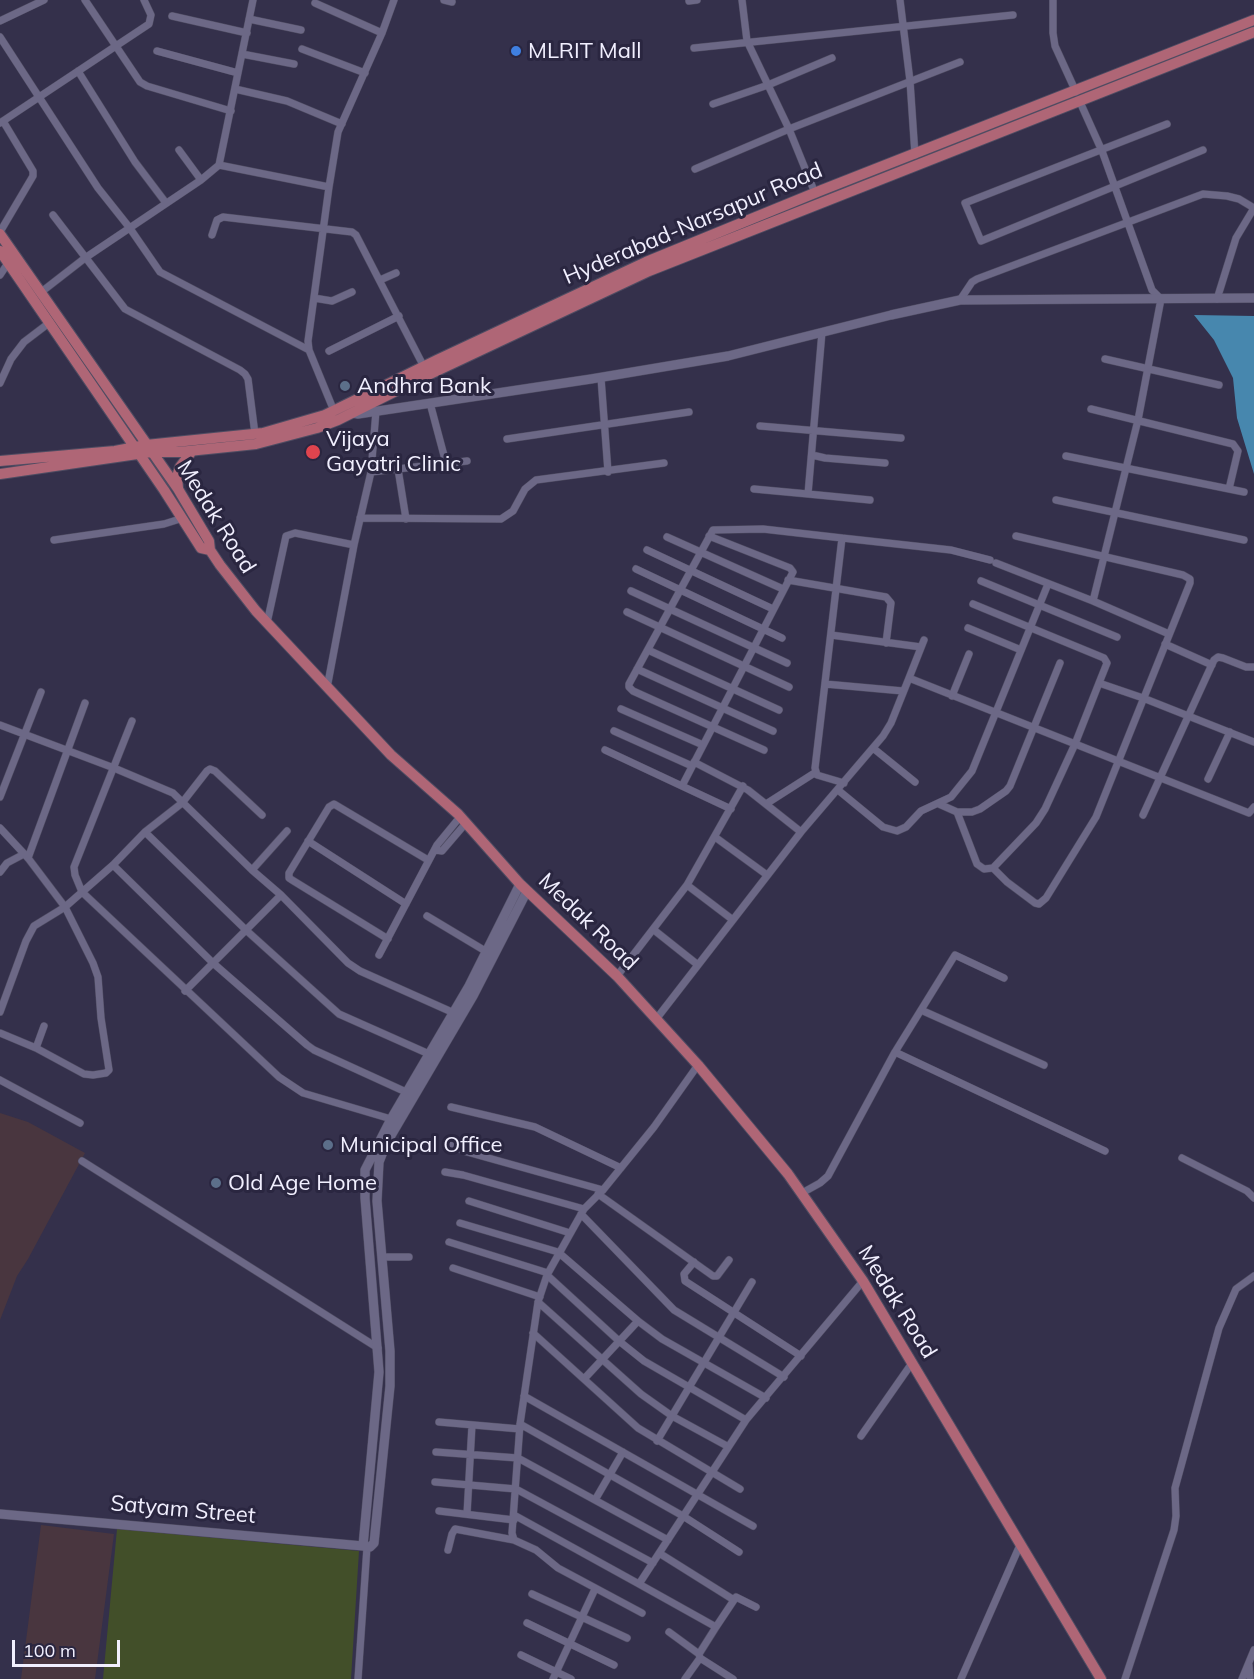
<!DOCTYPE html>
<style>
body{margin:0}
#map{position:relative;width:1254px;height:1679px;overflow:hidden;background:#34304b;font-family:Mulish,sans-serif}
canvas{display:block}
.scale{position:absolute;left:12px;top:1640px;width:108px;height:27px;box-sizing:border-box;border:3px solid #f1effe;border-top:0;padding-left:8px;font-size:18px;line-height:21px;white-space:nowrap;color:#f1effe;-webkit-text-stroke:4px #2a2640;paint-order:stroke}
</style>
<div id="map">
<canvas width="1254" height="1679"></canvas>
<div class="scale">100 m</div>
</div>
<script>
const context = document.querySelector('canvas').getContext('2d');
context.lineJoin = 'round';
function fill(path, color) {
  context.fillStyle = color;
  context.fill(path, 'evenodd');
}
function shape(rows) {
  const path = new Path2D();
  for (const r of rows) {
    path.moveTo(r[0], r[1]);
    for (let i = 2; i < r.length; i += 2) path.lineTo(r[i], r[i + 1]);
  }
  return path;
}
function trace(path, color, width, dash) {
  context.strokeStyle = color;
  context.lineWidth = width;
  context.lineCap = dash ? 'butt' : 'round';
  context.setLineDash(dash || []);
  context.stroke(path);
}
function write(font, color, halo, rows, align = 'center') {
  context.font = font + ' Mulish,sans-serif';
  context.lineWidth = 6;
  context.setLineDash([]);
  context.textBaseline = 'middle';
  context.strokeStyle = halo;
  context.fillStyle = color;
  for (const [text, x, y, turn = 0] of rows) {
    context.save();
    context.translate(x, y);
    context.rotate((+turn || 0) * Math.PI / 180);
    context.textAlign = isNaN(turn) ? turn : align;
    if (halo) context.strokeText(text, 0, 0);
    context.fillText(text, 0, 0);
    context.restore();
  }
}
fill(shape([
 [0,1113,28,1122,85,1153,28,1259,17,1276,0,1320],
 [41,1525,114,1534,95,1679,21,1679]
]), '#49363f');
fill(shape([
 [117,1529,359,1551,351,1679,103,1679]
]), '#424f29');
fill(shape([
 [1194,315,1254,316,1254,474,1237,418,1233,378,1214,340]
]), '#4787ae');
const minor = shape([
 [85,0,140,82,147,86,231,111],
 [444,0,452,2],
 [742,0,747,41,789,129,815,193],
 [900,0,910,81,915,155],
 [1053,0,1053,33,1055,46,1076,92],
 [689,1,697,0],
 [315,3,382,33],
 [172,16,247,33],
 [249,19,301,30],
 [0,21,44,0],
 [0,37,98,188,129,227,160,272,309,350],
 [694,48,1013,15],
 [302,49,365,73],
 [157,51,238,73],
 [242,54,294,64],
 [78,71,135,162,166,203],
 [235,89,287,101,342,124],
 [713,104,768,85,832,58],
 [0,123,149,24,151,15,144,0],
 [1167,124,965,203,981,241,1203,150],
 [179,150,201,180],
 [219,165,329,187],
 [695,169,789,129,960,62],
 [53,215,125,309,240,370,245,374,248,379,255,434],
 [0,232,33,176,33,171,3,121],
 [212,235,217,220,223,217,352,232,356,235,424,367],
 [0,275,8,263],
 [380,280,396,273],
 [40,293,85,258,201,180,219,165,253,0],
 [314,298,332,301,352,292],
 [1217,299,1236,238,1254,208],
 [960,300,972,282,977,279,1203,194,1227,196,1239,199,1254,208],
 [822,332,808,494,870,500],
 [329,351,399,316],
 [1105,359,1219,385],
 [601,378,608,472],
 [0,383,11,359,24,342,49,323],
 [430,403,446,463],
 [1091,409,1233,444,1238,451,1229,489],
 [334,411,309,350,308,341,329,187,338,132,382,33,394,0],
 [760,426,901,438],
 [507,439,689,412],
 [812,455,825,458,885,463],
 [1066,456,1244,492],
 [398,469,406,519],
 [371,472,467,461],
 [754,489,808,494],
 [1056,500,1244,540],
 [360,518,501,519,513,511,525,489,536,480,664,463],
 [667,537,783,589],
 [842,538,951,550,990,560],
 [54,540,164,524,183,518],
 [647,550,773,609],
 [996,563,1093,601,1138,420,1161,299,1152,290,1102,151,1080,102],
 [636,569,782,638],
 [788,580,886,597,891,603,886,643],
 [981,581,1117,637],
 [631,591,787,663],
 [1093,601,1169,634],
 [973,604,1104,658,1107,663,1099,683],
 [627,612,789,687],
 [267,623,286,536,295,533,354,545],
 [968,628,1021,650],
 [831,635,921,647],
 [1165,644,1212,665],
 [648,650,779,710],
 [637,669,773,731],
 [909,678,924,640],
 [825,684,903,691],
 [327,688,354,545,371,472,376,411],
 [952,696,969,654],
 [621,709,703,745],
 [132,721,74,867,75,875,82,892,279,1077,303,1093,391,1119],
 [0,725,114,768,173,793,252,870,281,895,348,963,360,971,454,1013],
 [614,731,692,766],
 [873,748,915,782],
 [605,750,731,809],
 [764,750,633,691,629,687,629,684,713,530,763,529,842,538,815,768,817,775,844,783],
 [694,762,748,790,801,832],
 [1208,779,1230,732],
 [682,786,793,572,790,568,709,536],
 [838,790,883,827,897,831,906,827,921,811,951,797,972,771,1048,584],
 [0,797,41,692],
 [766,804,816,772],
 [939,804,957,812,972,812,980,809,1006,791,1010,786,1060,663],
 [957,812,977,864,984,869,993,868,1036,823,1045,809,1075,744,1099,683,1143,698,1254,742],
 [1143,815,1214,660,1218,657,1223,658,1246,667,1254,667],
 [0,828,28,858,65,907,93,963,98,977,101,1018,109,1070,106,1073,93,1075,84,1074,36,1048,0,1033],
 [145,832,247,931,339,1014,429,1054],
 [715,837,767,875],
 [308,841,406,904],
 [435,850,442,851,466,823],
 [28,858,85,703],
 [113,865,213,963,307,1045,314,1050,406,1092],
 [993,868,1007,882,1035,903,1039,904,1046,898,1096,817,1190,583,1190,579,1183,575,1016,536],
 [252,870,287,831],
 [0,872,7,863,24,854],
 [687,885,733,920],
 [427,916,487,952],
 [654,930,698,965],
 [388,939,292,880,289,878,289,873,329,807,334,804,428,860],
 [379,955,437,845,460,817],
 [617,976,687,885,743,786],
 [185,991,281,895],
 [921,1010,1044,1065],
 [0,1012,26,941,34,926,65,907,113,865,145,832,182,803,207,771,210,769,215,771,262,815],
 [657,1018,801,832,883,736,891,723,909,678,1249,813,1254,807],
 [36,1048,44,1026],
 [895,1052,955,955,1004,978],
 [0,1080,80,1123],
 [451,1107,535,1127,621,1168],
 [447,1144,467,1152,603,1190],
 [1182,1158,1247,1191,1254,1198],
 [82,1161,378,1348],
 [445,1172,463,1175,584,1209],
 [802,1193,820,1183,828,1176,895,1052,1105,1151],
 [598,1194,713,1276,717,1276,729,1260],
 [469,1201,570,1233],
 [581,1214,674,1310,784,1377],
 [460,1223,558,1252,638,1321,662,1339,766,1398],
 [449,1242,548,1273],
 [382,1257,409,1257],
 [694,1262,684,1274,685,1281,801,1356],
 [453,1268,540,1297],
 [547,1275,619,1341,644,1361,746,1420],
 [538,1302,641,1394,672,1416,727,1446],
 [533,1333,638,1428,740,1489],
 [584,1379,638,1321],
 [524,1396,753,1526],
 [439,1422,520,1429],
 [520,1424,683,1516,739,1552],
 [861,1436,912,1363],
 [657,1441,752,1282],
 [436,1452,518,1458,668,1540],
 [435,1482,516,1489,653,1563],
 [595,1500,623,1452],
 [439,1511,514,1520],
 [467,1514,472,1425],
 [514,1515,639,1584],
 [448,1550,452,1534,455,1529,514,1540],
 [659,1553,734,1600],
 [532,1594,627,1638],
 [642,1613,558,1568,536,1550,514,1540,512,1533,520,1424,538,1302,547,1275,584,1209,603,1190,654,1127,698,1065],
 [527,1623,614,1665],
 [716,1627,736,1597,756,1607],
 [669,1632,699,1654],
 [521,1655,571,1679],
 [1249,1665,1250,1679],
 [358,1679,367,1547],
 [553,1679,595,1589],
 [685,1679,700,1658],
 [733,1679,700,1658,699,1654,716,1627,639,1584,746,1420,863,1281],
 [961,1679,1020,1545],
 [1125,1679,1174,1530,1176,1516,1175,1488,1219,1328,1236,1289,1254,1276],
 [1242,1679,1254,1650]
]);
const tertiary = shape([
 [352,413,358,414,591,379,728,356,891,315,960,300,1254,298],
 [520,884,469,986,391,1119,365,1170,365,1198,379,1372,363,1546,370,1547,374,1543,390,1386,390,1351,377,1201,379,1162,386,1144,473,996,527,891],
 [0,1514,363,1546]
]);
const primary = shape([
 [0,234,178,489,209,541,210,550,220,565,256,611,391,755,458,814,520,884,617,976,698,1065,788,1174,863,1281,1101,1679],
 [0,251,164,490,201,548,210,550],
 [0,461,115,451,146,445,263,433,325,415,437,360,646,262,822,190,1254,20],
 [0,474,151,452,179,452,256,444,317,428,338,420,428,375,649,271,1254,32],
 [178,488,177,477,180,467,192,451]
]);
trace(minor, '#4f4c62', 8);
trace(tertiary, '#4f4c62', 10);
trace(primary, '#4f4c62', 12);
trace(minor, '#6c6886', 7);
trace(tertiary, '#6c6886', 9);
trace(primary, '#af6676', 10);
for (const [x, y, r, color] of [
 [516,51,6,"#3f7fe0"],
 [345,386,6,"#5c6f8a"],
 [313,452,8,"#e0444e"],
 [328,1145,6,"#5c6f8a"],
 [216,1183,6,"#5c6f8a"]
]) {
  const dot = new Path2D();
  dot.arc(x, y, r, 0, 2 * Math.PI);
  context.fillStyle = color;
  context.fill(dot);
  trace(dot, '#2a2640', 2);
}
write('22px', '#f1effe', '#2a2640', [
 ["MLRIT Mall",528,51],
 ["Andhra Bank",357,386],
 ["Vijaya",326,439],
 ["Gayatri Clinic",326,464],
 ["Municipal Office",340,1145],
 ["Old Age Home",228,1183]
], 'left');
write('22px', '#f1effe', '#2a2640', [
 ["Hyderabad-Narsapur Road",693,224,-23],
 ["Medak Road",216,517,58],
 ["Medak Road",588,922,44],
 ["Medak Road",897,1302,58],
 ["Satyam Street",183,1510,5]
]);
</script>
